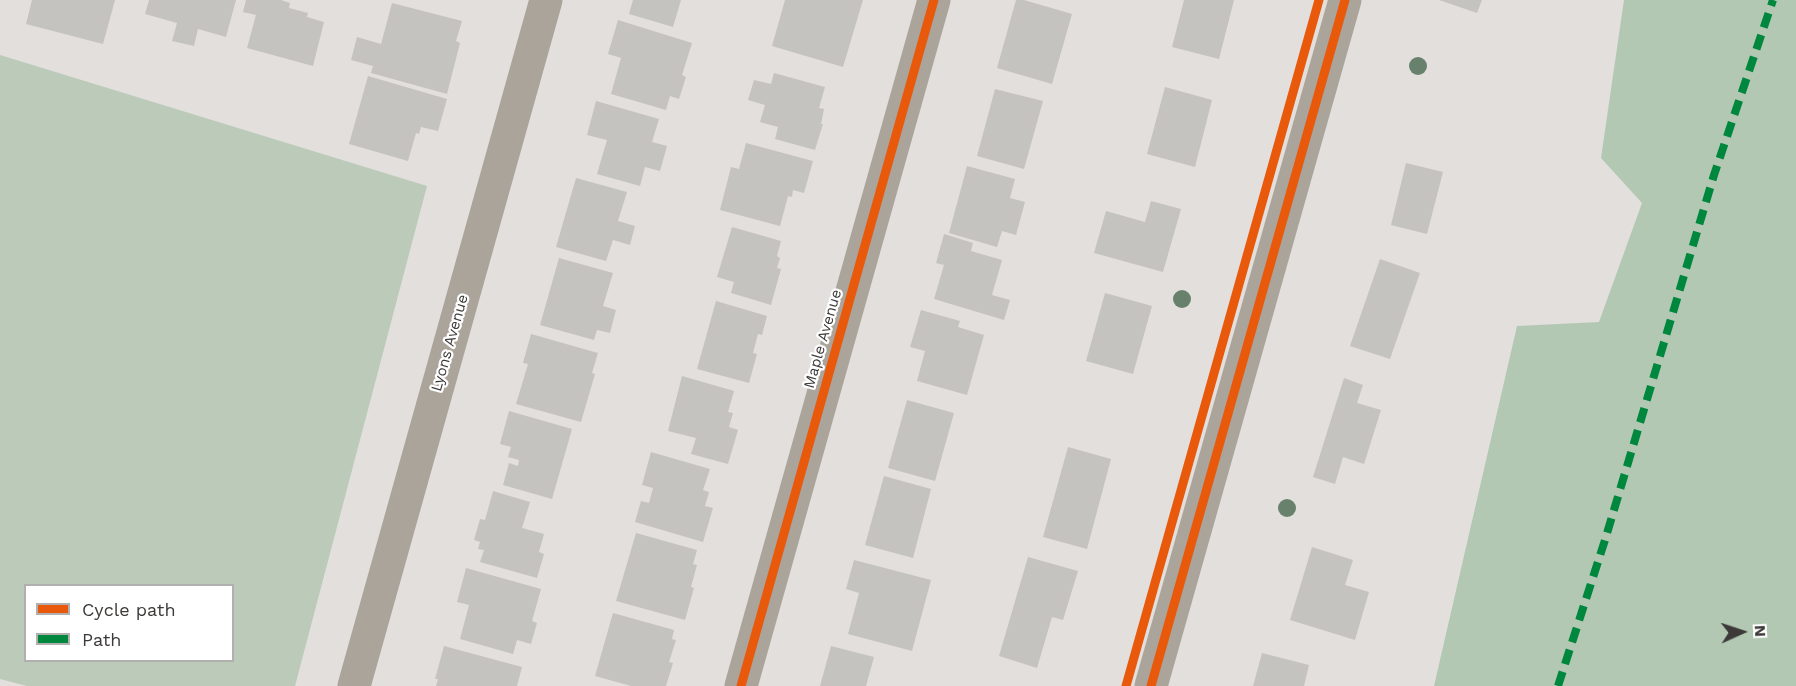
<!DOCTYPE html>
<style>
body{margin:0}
#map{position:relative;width:1796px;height:686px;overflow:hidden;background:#e2dfdc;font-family:"Work Sans",sans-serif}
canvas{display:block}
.legend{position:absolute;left:24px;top:584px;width:210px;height:78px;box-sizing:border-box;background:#fff;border:2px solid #b1b0af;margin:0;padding:8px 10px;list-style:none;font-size:18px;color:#3c3938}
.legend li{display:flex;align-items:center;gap:12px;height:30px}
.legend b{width:30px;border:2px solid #b1b0af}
.north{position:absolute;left:1712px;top:602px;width:60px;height:60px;-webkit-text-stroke:4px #fff;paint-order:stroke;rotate:87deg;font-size:16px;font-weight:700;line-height:24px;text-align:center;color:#3c3938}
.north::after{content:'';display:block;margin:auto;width:21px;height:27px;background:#3c3938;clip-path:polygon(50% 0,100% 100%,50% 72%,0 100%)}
</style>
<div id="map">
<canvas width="1796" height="686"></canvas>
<ul class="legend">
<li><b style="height:8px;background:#e8590c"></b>Cycle path</li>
<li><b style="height:8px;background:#00873e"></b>Path</li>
</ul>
<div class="north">N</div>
</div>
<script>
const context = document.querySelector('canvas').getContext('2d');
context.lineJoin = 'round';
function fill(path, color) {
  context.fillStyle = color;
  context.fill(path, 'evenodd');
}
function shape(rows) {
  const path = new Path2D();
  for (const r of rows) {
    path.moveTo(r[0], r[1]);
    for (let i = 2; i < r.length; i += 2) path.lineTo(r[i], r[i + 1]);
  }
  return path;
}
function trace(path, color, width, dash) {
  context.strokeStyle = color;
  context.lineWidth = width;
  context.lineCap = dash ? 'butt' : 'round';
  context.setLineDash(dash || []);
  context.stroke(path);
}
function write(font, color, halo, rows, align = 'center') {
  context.font = font + ' "Work Sans",sans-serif';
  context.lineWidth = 4.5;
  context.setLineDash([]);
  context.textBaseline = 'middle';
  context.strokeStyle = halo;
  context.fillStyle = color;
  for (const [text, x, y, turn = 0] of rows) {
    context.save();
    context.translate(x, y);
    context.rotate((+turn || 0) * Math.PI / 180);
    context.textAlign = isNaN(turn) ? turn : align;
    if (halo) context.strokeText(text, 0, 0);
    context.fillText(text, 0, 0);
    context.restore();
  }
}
fill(shape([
 [0,55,427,186,295,686,27,686,0,679],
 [26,586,232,586,232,660,26,660]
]), '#bccaba');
fill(shape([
 [1624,0,1796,0,1796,686,1434,686,1517,326,1599,322,1642,203,1601,158]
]), '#b3c8b3');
fill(shape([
 [32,0,115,0,103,44,26,24],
 [149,0,236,0,226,37,198,29,194,46,172,41,177,23,145,14],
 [246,0,281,0,290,3,289,8,308,13,307,17,324,22,313,66,247,48,256,15,243,12],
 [633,0,681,0,673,27,629,14],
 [785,0,863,0,843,67,772,46],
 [1016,0,1024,0,1072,14,1052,84,997,68],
 [1184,0,1234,0,1219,59,1172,47],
 [1439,0,1482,0,1477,13],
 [392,3,462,21,456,41,460,43,447,94,371,73,373,66,351,60,357,37,381,44],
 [618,20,692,43,682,75,686,77,679,99,670,96,666,110,611,94,621,58,608,54],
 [774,73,825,87,819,108,824,109,821,124,823,124,815,150,775,139,778,127,760,122,765,105,748,100,754,80,771,84],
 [368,76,447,99,438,131,421,127,419,134,416,133,408,161,349,144],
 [1165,87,1212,100,1195,167,1147,154],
 [995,89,1043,101,1024,169,977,156],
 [596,101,659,119,652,142,667,146,660,171,645,167,640,186,597,174,607,140,587,135],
 [746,143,813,161,804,193,793,190,792,197,788,196,780,226,720,210,731,167,739,169],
 [1406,163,1443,172,1427,234,1391,225],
 [967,166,1015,179,1010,198,1025,202,1016,235,1002,231,997,247,949,233],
 [576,178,627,192,618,221,635,226,630,245,613,240,606,261,556,247],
 [1151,201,1181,209,1163,272,1094,253,1106,211,1145,222],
 [732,227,781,241,777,256,780,258,777,268,781,269,771,305,731,293,734,282,717,277],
 [944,234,973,243,971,251,1002,260,992,295,1010,300,1004,320,934,299,944,265,936,263],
 [559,258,613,273,603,306,616,310,610,333,597,330,594,340,540,325],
 [1380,259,1420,273,1390,359,1350,346],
 [1105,293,1152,306,1133,374,1086,361],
 [716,301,767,316,762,335,758,334,753,353,757,354,749,383,697,369],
 [921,310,960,321,958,327,984,335,967,395,917,381,925,351,910,347],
 [531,334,598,353,592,373,595,374,581,422,516,404,528,364,523,363],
 [682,376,734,391,728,412,733,413,729,427,738,430,728,464,691,454,696,438,668,431],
 [1344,378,1363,385,1357,403,1381,410,1364,464,1343,457,1335,484,1313,477],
 [907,400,954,413,935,481,888,468],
 [509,411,572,429,552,499,503,485,509,463,518,466,519,460,508,457,511,447,500,444],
 [1068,447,1111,459,1087,549,1043,537],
 [651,452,710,469,703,490,709,492,705,506,713,508,703,542,635,522,641,501,649,503,653,488,642,485],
 [884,476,931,489,913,558,865,545],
 [493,491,530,502,522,528,544,534,539,552,544,554,537,578,480,562,484,550,478,549,480,542,474,540,480,519,485,520],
 [636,533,697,550,693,564,697,565,691,587,694,588,685,620,616,601],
 [1312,547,1353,560,1345,585,1369,592,1355,640,1290,620],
 [1028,557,1078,571,1063,620,1052,617,1037,668,999,656],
 [854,560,931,580,912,651,848,634,859,593,846,589],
 [466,568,541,589,532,621,537,623,531,644,517,640,513,654,460,639,469,605,457,602],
 [613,613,674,630,672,639,676,640,669,662,673,663,666,686,631,686,595,676],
 [444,646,522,667,517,686,436,686,438,679,435,679],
 [831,646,874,657,866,686,820,686],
 [1262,653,1309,665,1304,686,1253,686]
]), '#c5c3c0');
trace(shape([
 [354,686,546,0],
 [741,686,934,0],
 [1151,686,1345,0]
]), '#aba49b', 33);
trace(shape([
 [1558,686,1605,540,1714,175,1773,0]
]), '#00873e', 8, [15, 8]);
trace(shape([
 [741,686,934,0],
 [1126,686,1319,0],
 [1151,686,1345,0]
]), '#e8590c', 9);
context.fillStyle = '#68816c';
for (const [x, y] of [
 [1418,66],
 [1182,299],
 [1287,508]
]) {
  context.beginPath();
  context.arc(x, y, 9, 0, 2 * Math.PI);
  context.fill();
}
write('15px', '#3c3938', '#fff', [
 ["Maple Avenue",823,339,-74],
 ["Lyons Avenue",450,343,-74]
]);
</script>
